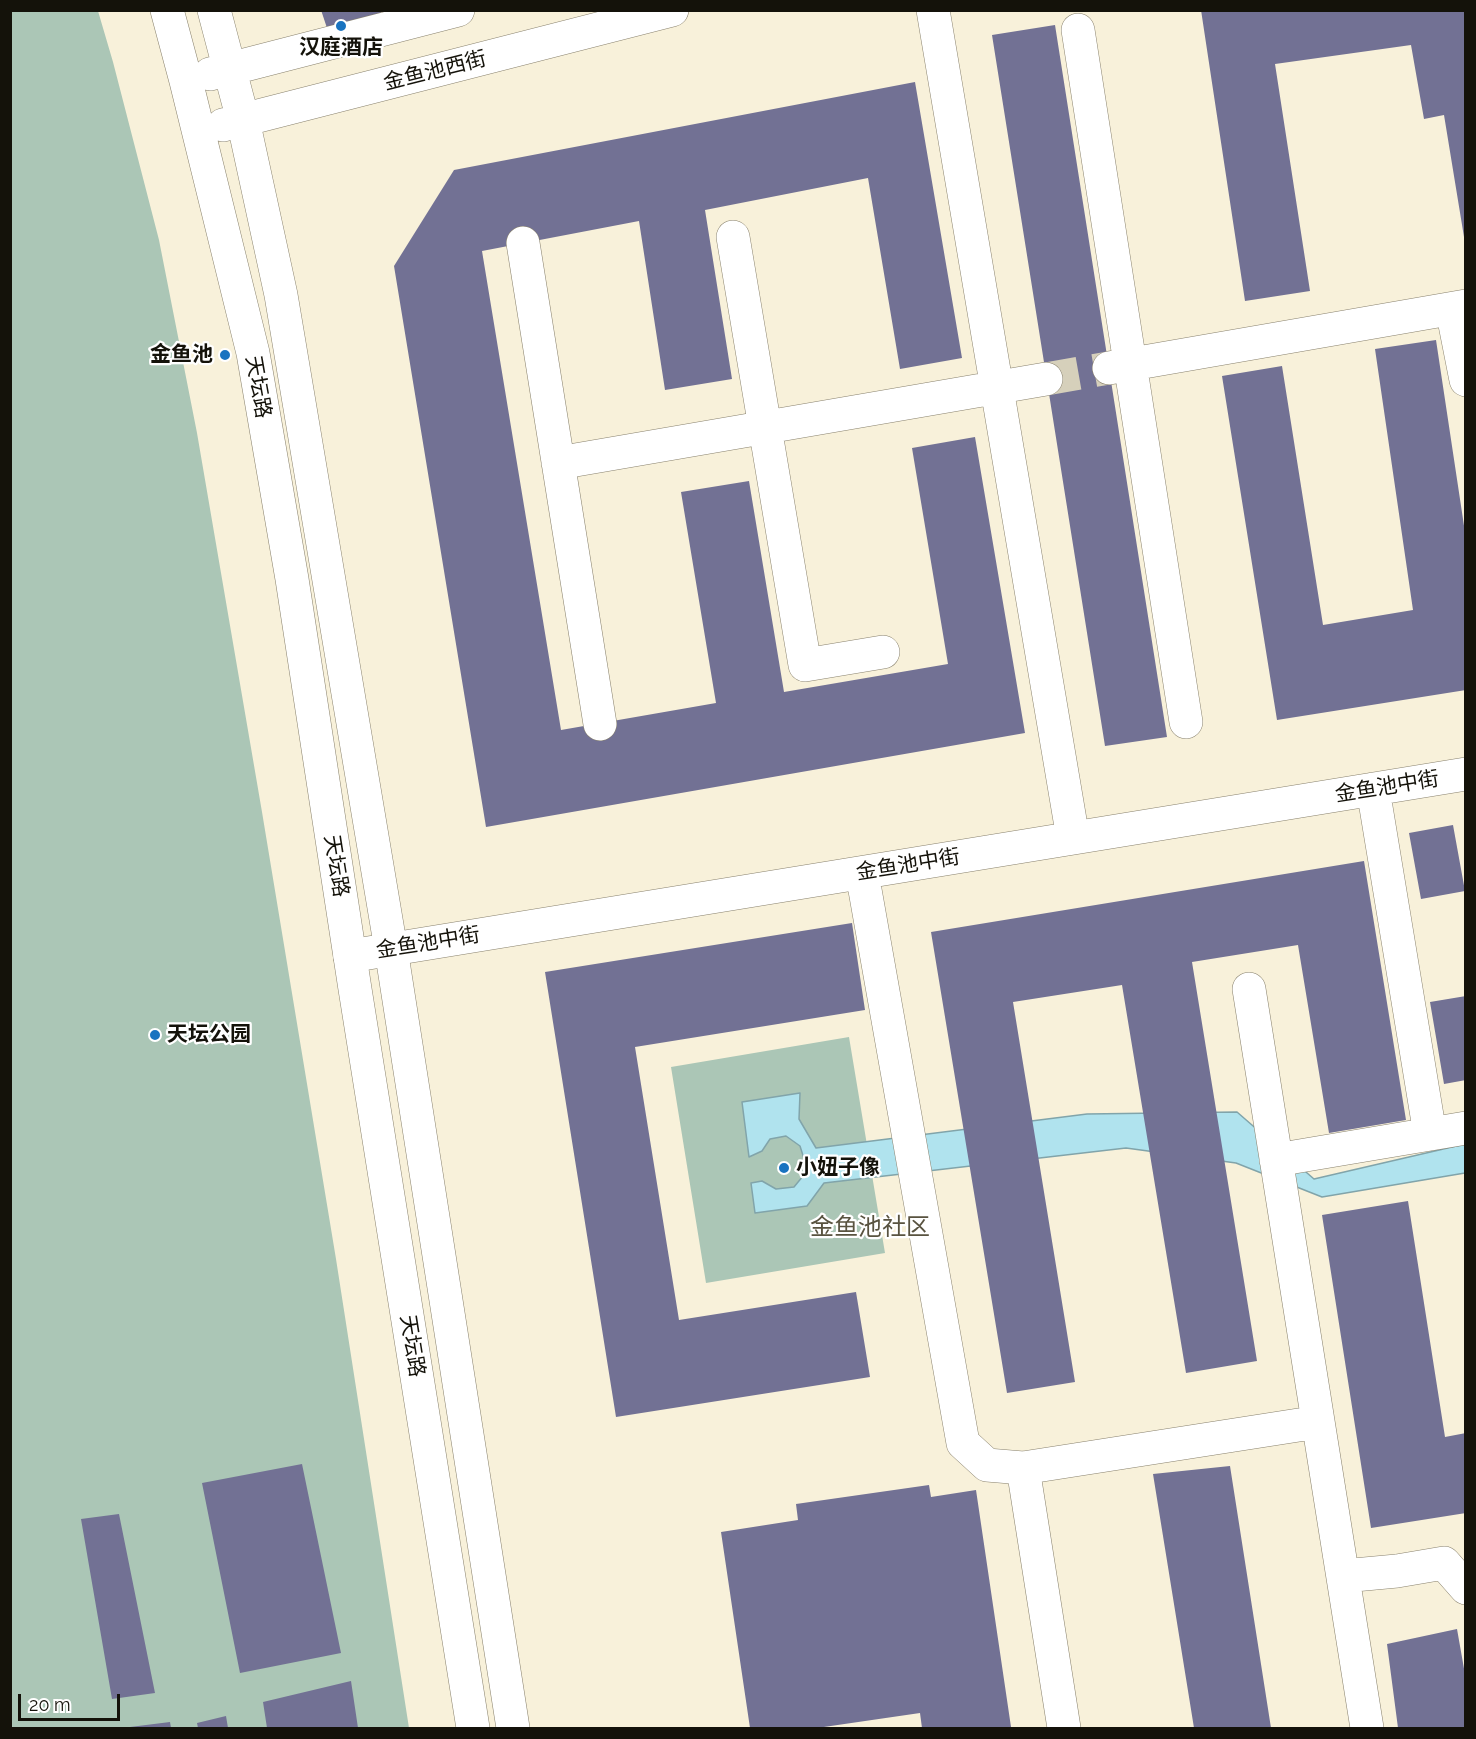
<!DOCTYPE html>
<meta charset="utf-8">
<style>
body{margin:0}
#map{position:relative;width:1476px;height:1739px;overflow:hidden;background:#f8f1da;font-family:Raleway,sans-serif}
canvas{display:block}
.frame{position:absolute;inset:0;border:12px solid #14120a;pointer-events:none}
.scale{position:absolute;left:18px;top:1694px;width:102px;height:27px;box-sizing:border-box;border:3px solid #14120a;border-top:0;padding-left:8px;font-size:18px;line-height:21px;white-space:nowrap;color:#14120a;-webkit-text-stroke:4px #fff;paint-order:stroke}
</style>
<div id="map">
<canvas width="1476" height="1739"></canvas>
<div class="frame"></div>
<div class="scale">20 m</div>
</div>
<script>
const context = document.querySelector('canvas').getContext('2d');
context.lineJoin = 'round';
function fill(path, color) {
  context.fillStyle = color;
  context.fill(path, 'evenodd');
}
function shape(rows) {
  const path = new Path2D();
  for (const r of rows) {
    path.moveTo(r[0], r[1]);
    for (let i = 2; i < r.length; i += 2) path.lineTo(r[i], r[i + 1]);
  }
  return path;
}
function trace(path, color, width, dash) {
  context.strokeStyle = color;
  context.lineWidth = width;
  context.lineCap = dash ? 'butt' : 'round';
  context.setLineDash(dash || []);
  context.stroke(path);
}
function write(font, color, halo, rows, align = 'center') {
  context.font = font + ' Raleway,"Noto Sans SC",sans-serif';
  context.lineWidth = 4.5;
  context.setLineDash([]);
  context.textBaseline = 'middle';
  context.strokeStyle = halo;
  context.fillStyle = color;
  for (const [text, x, y, turn = 0] of rows) {
    context.save();
    context.translate(x, y);
    context.rotate((+turn || 0) * Math.PI / 180);
    context.textAlign = isNaN(turn) ? turn : align;
    if (halo) context.strokeText(text, 0, 0);
    context.fillText(text, 0, 0);
    context.restore();
  }
}
fill(shape([
 [11,11,98,11,113,62,159,240,197,433,262,812,336,1259,409,1728,11,1728],
 [849,1037,885,1253,706,1283,671,1067]
]), '#abc6b6');
const water = shape([
 [800,1093,799,1119,816,1148,1087,1114,1237,1112,1314,1179,1465,1144,1465,1173,1322,1197,1236,1163,1126,1148,824,1183,807,1206,755,1213,751,1183,762,1181,776,1189,794,1187,803,1176,805,1162,800,1146,786,1136,770,1139,762,1151,749,1157,742,1102,800,1093]
]);
fill(water, '#b0e3ee');
trace(water, '#81a4aa', 1.5);
fill(shape([
 [321,10,380,10,383,18,329,34],
 [1201,10,1466,10,1466,237,1464,237,1444,115,1424,119,1411,45,1275,64,1310,291,1245,301],
 [1055,25,1167,737,1105,746,992,35],
 [915,82,962,358,900,369,868,178,705,210,732,379,665,390,639,221,482,251,561,730,716,703,681,492,749,481,784,692,948,664,912,448,975,437,1025,733,486,827,394,266,454,170],
 [1436,340,1466,539,1466,690,1277,720,1222,376,1282,366,1323,625,1413,610,1375,349],
 [1453,825,1465,891,1421,899,1409,833],
 [1364,861,1406,1120,1329,1133,1298,945,1192,962,1257,1361,1186,1373,1122,985,1013,1002,1075,1382,1007,1393,931,932],
 [852,923,865,1010,635,1047,679,1320,856,1292,870,1377,616,1417,545,972],
 [1466,996,1466,1080,1444,1084,1430,1002],
 [1408,1201,1445,1437,1466,1433,1466,1513,1371,1528,1322,1215],
 [302,1464,341,1653,240,1673,202,1483],
 [1230,1466,1271,1728,1194,1728,1153,1474],
 [929,1485,931,1497,976,1490,1011,1727,998,1728,922,1728,920,1713,817,1728,750,1728,721,1532,798,1520,796,1504],
 [119,1514,155,1693,112,1699,81,1519],
 [1457,1629,1466,1680,1466,1728,1398,1728,1387,1644],
 [351,1681,358,1728,267,1728,263,1702],
 [226,1716,228,1728,198,1728,197,1723],
 [170,1722,171,1728,130,1728,130,1727]
]), '#727194');
trace(shape([
 [1046,379,1109,368]
]), '#d6d0bb', 33, [33, 16]);
const minor = shape([
 [933,10,1073,838],
 [1078,30,1186,722],
 [733,237,805,665,883,652],
 [523,243,600,724],
 [1452,309,1466,380],
 [1109,368,1466,306],
 [558,463,1046,379],
 [1373,789,1430,1134],
 [862,873,963,1443,987,1465,1023,1468,1318,1422],
 [350,956,1466,774],
 [1249,989,1367,1728],
 [1276,1160,1466,1128],
 [1023,1468,1064,1728],
 [1343,1576,1397,1571,1444,1563,1466,1588]
]);
const tertiary = shape([
 [167,10,186,81,253,353,292,579,355,989,473,1728],
 [214,10,243,120,281,295,391,949,513,1728],
 [210,74,458,10],
 [223,125,672,10]
]);
trace(minor, '#89826e', 34);
trace(tertiary, '#89826e', 34);
trace(minor, '#fff', 33);
trace(tertiary, '#fff', 33);
for (const [x, y, r, color] of [
 [341,26,6,"#1973c0"],
 [225,355,6,"#1973c0"],
 [155,1035,6,"#1973c0"],
 [784,1168,6,"#1973c0"]
]) {
  const dot = new Path2D();
  dot.arc(x, y, r, 0, 2 * Math.PI);
  context.fillStyle = color;
  context.fill(dot);
  trace(dot, '#fff', 2);
}
write('bold 21px', '#14120a', '#fff', [
 ["汉庭酒店",341,48,"center"],
 ["金鱼池",213,355,"right"],
 ["天坛公园",167,1035],
 ["小妞子像",796,1168]
], 'left');
write('21px', '#14120a', '#fff', [
 ["金鱼池西街",435,71,-14],
 ["天坛路",258,387,80],
 ["金鱼池中街",1387,787,-9],
 ["金鱼池中街",908,865,-9],
 ["天坛路",336,866,81],
 ["金鱼池中街",428,943,-9],
 ["天坛路",412,1346,81]
]);
write('24px', '#595340', '#fff', [
 ["金鱼池社区",870,1228]
]);
</script>
